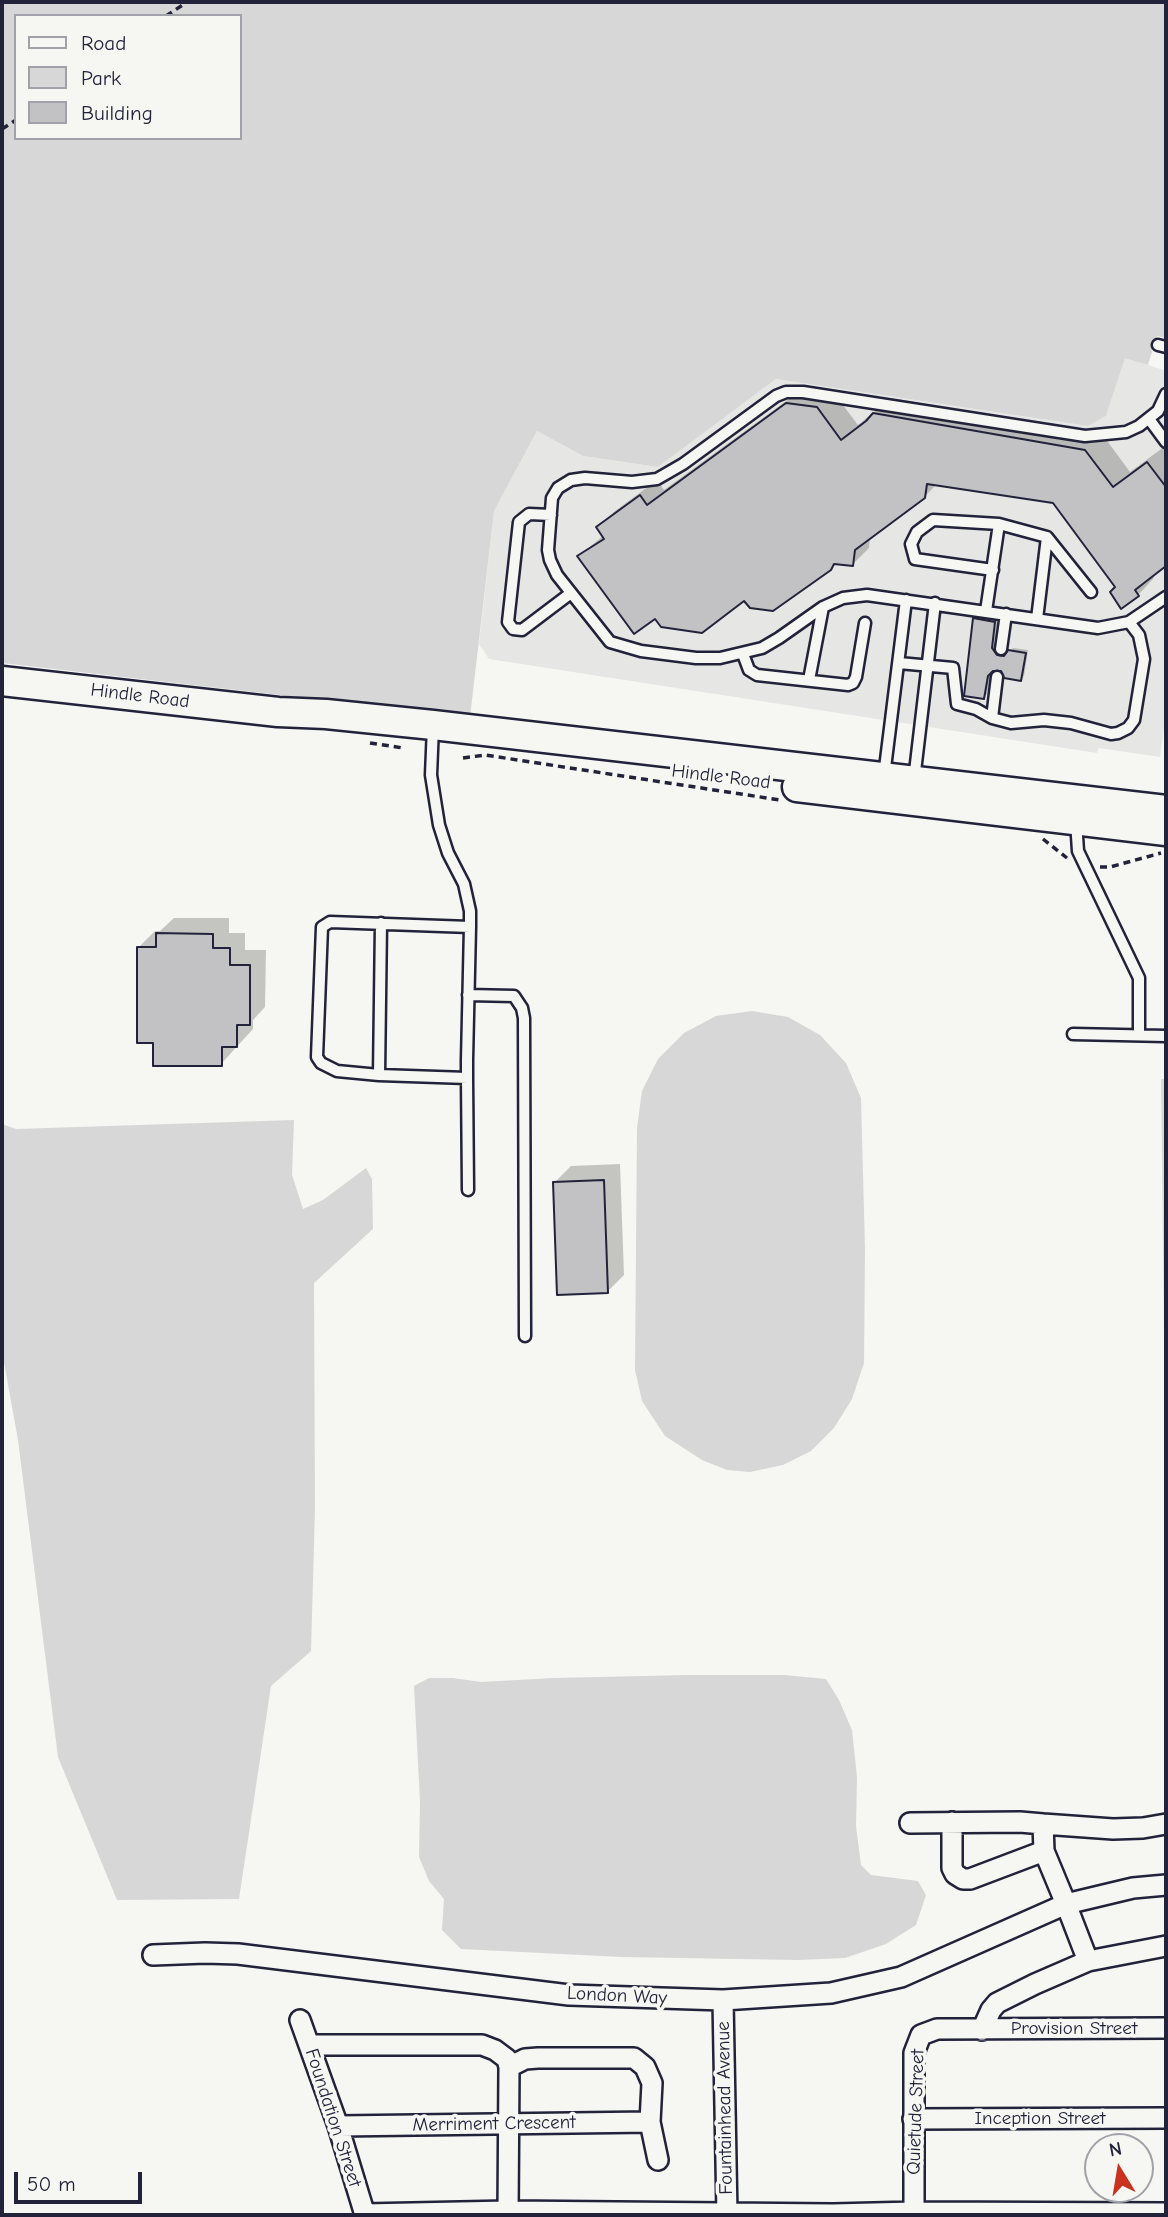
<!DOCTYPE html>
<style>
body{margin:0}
#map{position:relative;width:1168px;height:2217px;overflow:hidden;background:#f6f6f2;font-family:"Comic Neue",sans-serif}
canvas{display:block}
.frame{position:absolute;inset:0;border:4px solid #22223b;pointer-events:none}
.legend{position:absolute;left:14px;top:14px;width:228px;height:126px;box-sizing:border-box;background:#f6f6f2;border:2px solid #a1a1a9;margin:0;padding:9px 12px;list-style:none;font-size:21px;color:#22223b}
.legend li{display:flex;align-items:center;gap:14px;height:35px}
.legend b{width:35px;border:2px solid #a1a1a9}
.north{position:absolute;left:1084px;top:2133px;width:70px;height:70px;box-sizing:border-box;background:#f6f6f2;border:2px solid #a1a1a9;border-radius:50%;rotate:349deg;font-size:19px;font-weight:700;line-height:28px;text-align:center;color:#22223b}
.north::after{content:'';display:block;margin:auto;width:24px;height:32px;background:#c8321e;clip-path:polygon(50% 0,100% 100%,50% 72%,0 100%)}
.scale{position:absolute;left:14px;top:2172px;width:128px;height:32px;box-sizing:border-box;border:4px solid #22223b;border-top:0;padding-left:9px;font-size:21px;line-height:24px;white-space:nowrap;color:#22223b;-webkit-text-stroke:5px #f6f6f2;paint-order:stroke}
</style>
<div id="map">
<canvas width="1168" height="2217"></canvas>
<div class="frame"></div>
<ul class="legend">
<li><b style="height:9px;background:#f6f6f2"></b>Road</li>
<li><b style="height:19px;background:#d7d7d7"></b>Park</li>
<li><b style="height:19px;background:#c2c2c4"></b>Building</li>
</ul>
<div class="north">N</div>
<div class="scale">50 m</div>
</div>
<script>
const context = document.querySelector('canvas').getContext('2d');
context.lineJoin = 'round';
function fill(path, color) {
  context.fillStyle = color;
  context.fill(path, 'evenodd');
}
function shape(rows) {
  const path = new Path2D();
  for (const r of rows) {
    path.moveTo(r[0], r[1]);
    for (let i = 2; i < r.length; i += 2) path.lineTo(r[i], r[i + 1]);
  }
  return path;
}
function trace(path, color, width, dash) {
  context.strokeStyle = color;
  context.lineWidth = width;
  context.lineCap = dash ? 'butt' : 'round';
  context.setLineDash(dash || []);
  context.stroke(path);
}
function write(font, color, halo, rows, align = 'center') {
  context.font = font + ' "Comic Neue",sans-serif';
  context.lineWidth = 7;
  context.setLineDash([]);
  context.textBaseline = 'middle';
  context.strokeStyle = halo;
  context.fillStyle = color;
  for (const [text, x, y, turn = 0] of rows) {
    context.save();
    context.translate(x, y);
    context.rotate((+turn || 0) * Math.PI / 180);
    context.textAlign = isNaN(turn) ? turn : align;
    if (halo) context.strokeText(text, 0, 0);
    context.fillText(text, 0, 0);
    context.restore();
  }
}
fill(shape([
 [1125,357,1166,371,1166,713,1160,757,1099,748,1097,753,489,659,479,644,494,511,537,431,583,456,658,467,776,379,1088,426,1106,416]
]), '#e6e6e4');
fill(shape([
 [2,2,1166,2,1166,338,1157,336,1148,365,1125,358,1106,416,1088,426,776,379,658,467,583,456,537,431,494,511,470,717,2,663],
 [16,16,240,16,240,138,16,138],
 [752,1011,788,1017,820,1035,846,1063,861,1098,865,1249,864,1363,852,1399,834,1428,811,1451,783,1465,750,1472,727,1470,702,1460,665,1436,642,1401,635,1370,637,1128,642,1091,658,1059,684,1033,716,1016],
 [1161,1079,1166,1079,1166,1334,1164,1334],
 [294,1120,292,1175,303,1209,323,1200,366,1168,372,1179,373,1229,314,1283,315,1509,311,1651,271,1686,239,1899,117,1900,58,1757,18,1440,2,1351,2,1124,16,1129],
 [689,1675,784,1675,826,1679,839,1700,852,1730,857,1777,856,1826,861,1865,871,1875,918,1881,926,1895,916,1925,886,1944,845,1958,798,1960,622,1957,461,1949,442,1930,444,1899,429,1881,419,1857,420,1802,414,1686,429,1678,453,1678,481,1682,553,1678]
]), '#d7d7d7');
fill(shape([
 [804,388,833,392,858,425,891,398,1102,434,1130,472,1164,447,1166,449,1166,564,1152,575,1154,578,1138,595,1117,587,1054,501,937,484,924,497,870,536,869,548,853,564,836,562,830,569,745,599,656,617,579,556,604,535,599,527,615,511,657,480,664,490],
 [978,616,998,619,994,644,1001,652,1009,653,1013,648,1028,650,1024,676,1021,679,1002,669,991,671,987,694,984,697,975,619],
 [174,918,229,918,229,933,245,933,245,950,266,950,265,1007,253,1020,253,1029,221,1064,155,1041,139,947,155,931,160,931],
 [620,1164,624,1275,607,1292,555,1182,571,1166]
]), '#0003');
const building = shape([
 [786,403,817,407,841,440,866,421,873,413,1085,450,1113,487,1147,462,1166,487,1166,566,1135,590,1139,596,1121,609,1110,592,1115,587,1053,503,927,484,925,498,855,550,853,566,834,564,831,570,773,611,750,608,744,601,702,633,661,627,655,619,634,634,577,556,604,539,596,527,640,495,647,505,786,403],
 [973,618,995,622,992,648,997,655,1004,656,1008,650,1026,653,1021,681,1004,678,1001,671,993,671,988,676,984,699,964,696,973,618],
 [156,933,213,934,213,948,230,948,230,965,250,965,250,1025,237,1025,237,1047,222,1047,222,1066,153,1066,153,1043,137,1043,137,947,156,947,156,933],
 [604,1180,608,1293,557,1295,553,1182,604,1180]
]);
fill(building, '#c2c2c4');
trace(building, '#22223b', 2);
const service = shape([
 [1158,345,1166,347],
 [1166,394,1158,411,1139,426,1126,432,1085,436,803,392,786,392,776,396,683,464,657,479,632,482,585,478,571,480,558,488,552,498,548,550,550,560,557,575,610,642,641,651,696,658,720,658,762,648,779,638,823,607,843,598,867,595,1098,628,1129,622,1166,597],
 [1149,419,1166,442],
 [551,515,529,514,519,522,508,622,513,629,522,630,571,593],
 [993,570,915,559,911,544,917,532,933,520,999,524,1047,537,1091,592],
 [986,611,999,524],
 [1037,619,1047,537],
 [1001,649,1006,614],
 [743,654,749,670,757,675,848,685,853,683,856,677,865,623],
 [899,663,953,668,957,704,976,709,992,718,1011,723,1044,720,1071,723,1111,734,1118,733,1128,728,1134,720,1144,659,1139,635,1129,622],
 [809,680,823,607],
 [992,718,997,677],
 [433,726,431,775,439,825,448,853,464,884,470,911,470,927,467,1060,467,1078,379,1075,337,1071,321,1063,317,1057,322,927,330,922,470,927],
 [884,776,906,600],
 [914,780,935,603],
 [1076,821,1078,851,1139,978,1139,1035],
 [468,995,514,996,522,1008,524,1018,525,1336],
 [1073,1034,1166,1036],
 [379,1075,381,923],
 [467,1078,468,1190]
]);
const minor = shape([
 [952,1822,952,1868,955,1874,963,1879,970,1879,1044,1851],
 [910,1823,1020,1822,1043,1824,1044,1851,1066,1904,1133,1888,1166,1885],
 [1043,1824,1113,1829,1143,1828,1166,1824],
 [153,1955,205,1953,238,1954,569,1995,723,2000,831,1993,901,1977,1066,1904,1088,1961],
 [723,2000,727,2215],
 [300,2020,338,2126,365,2215],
 [982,2030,991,2010,997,2003,1035,1984,1088,1961,1166,1946],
 [309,2045,482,2045,495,2050,507,2059,509,2067,508,2215],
 [509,2067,525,2059,538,2058,634,2058,645,2067,652,2083,650,2122,658,2160],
 [913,2119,1166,2118],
 [338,2126,650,2122],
 [914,2212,914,2053,921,2035,937,2029,1166,2028],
 [364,2214,508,2211,833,2214,914,2212,1166,2213]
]);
const secondary = shape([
 [2,681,278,712,326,714,433,725,1166,810],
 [797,787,1166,831]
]);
trace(service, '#22223b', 15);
trace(minor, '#22223b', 24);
trace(secondary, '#22223b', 33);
trace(shape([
 [166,16,187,2],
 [2,129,16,120],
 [370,743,403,748],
 [463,758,485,755,780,800],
 [1043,839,1067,858],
 [1100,867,1110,867,1161,853]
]), '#22223b', 3.5, [7, 5]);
trace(service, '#f6f6f2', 10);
trace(minor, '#f6f6f2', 19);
trace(secondary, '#f6f6f2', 28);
write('19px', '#22223b', '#f6f6f2', [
 ["Hindle Road",140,696,7],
 ["Hindle Road",721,777,7],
 ["London Way",617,1996,3],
 ["Provision Street",1074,2029],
 ["Fountainhead Avenue",725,2108,-91],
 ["Quietude Street",916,2112,-88],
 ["Foundation Street",333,2118,72],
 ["Inception Street",1040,2119],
 ["Merriment Crescent",494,2124,-1]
]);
</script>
